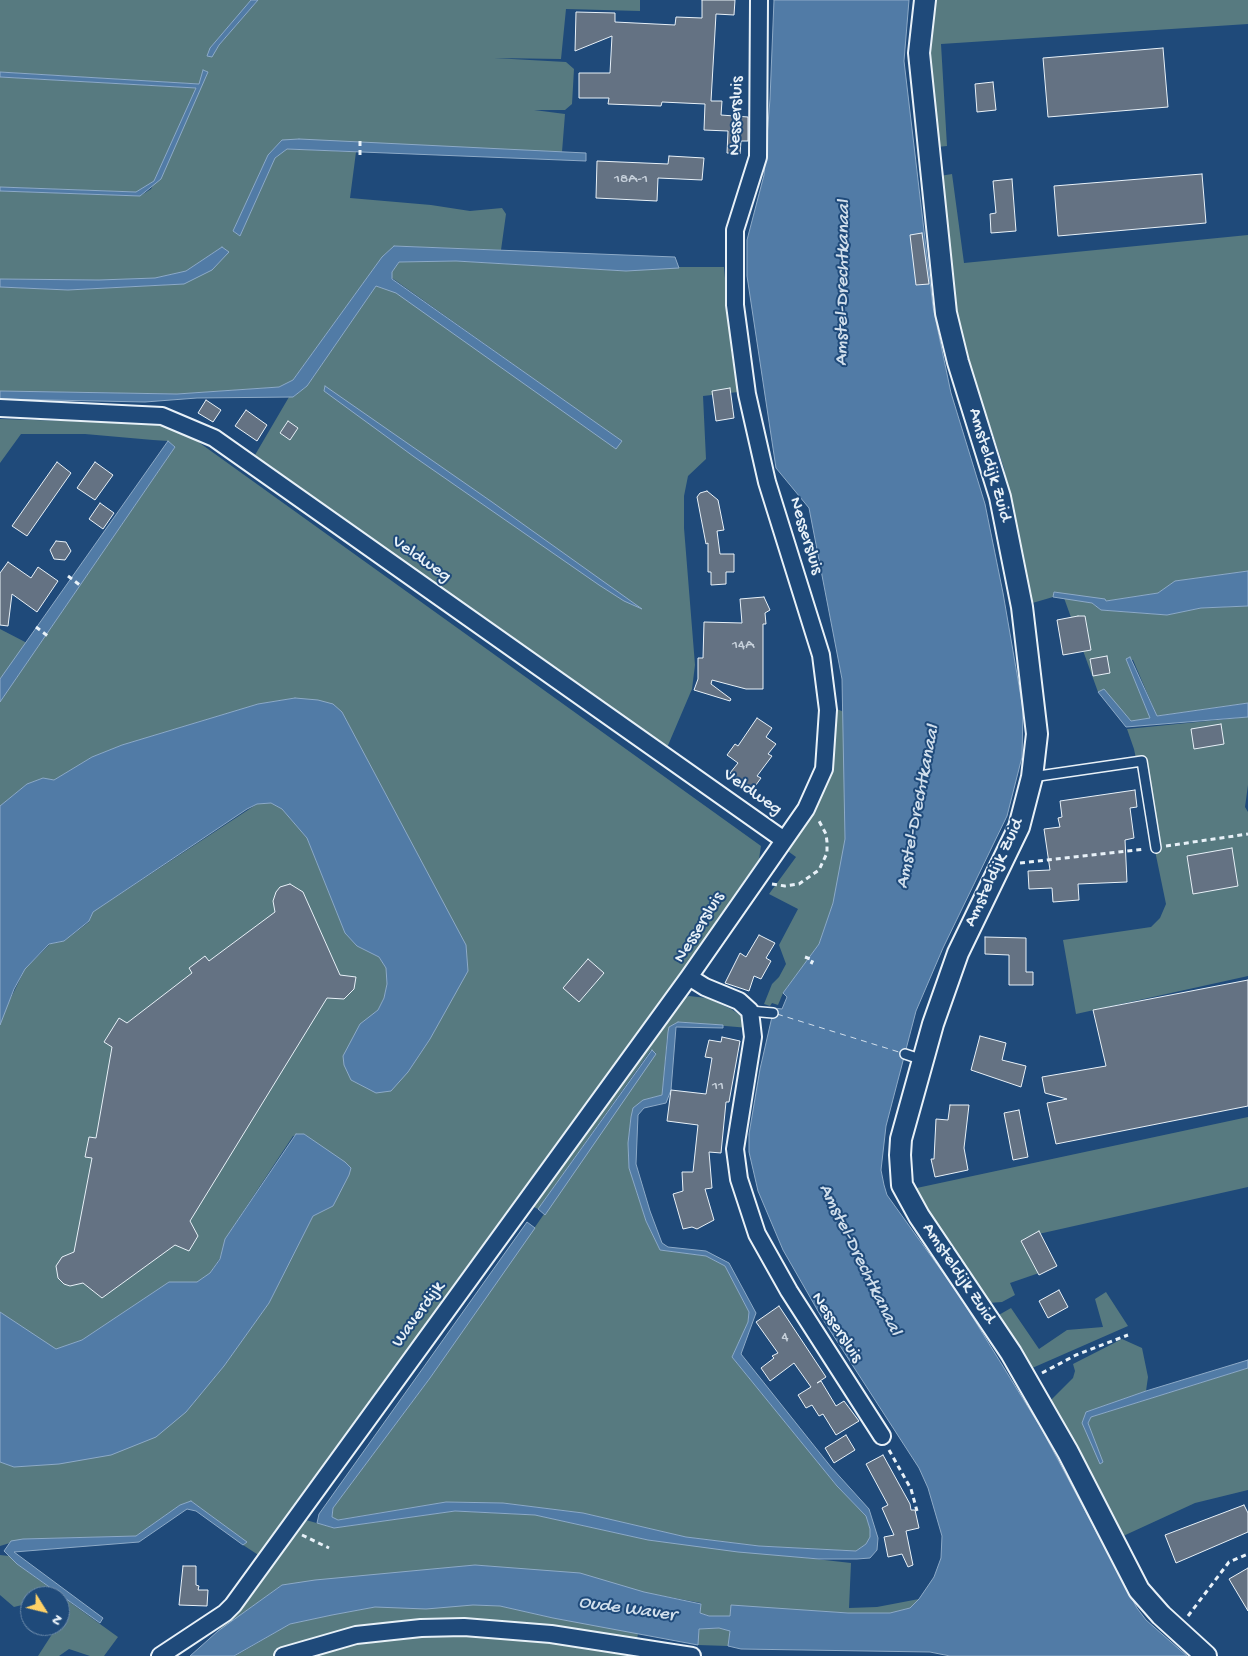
<!DOCTYPE html>
<style>
body{margin:0}
#map{position:relative;width:1248px;height:1656px;overflow:hidden;background:#1f4a7a;font-family:"Gochi Hand",sans-serif}
canvas{display:block}
.north{position:absolute;left:20px;top:1586px;width:50px;height:50px;box-sizing:border-box;background:#1f4a7a;border:1px solid #6f8dac;border-radius:50%;rotate:126deg;font-size:14px;font-weight:700;line-height:20px;text-align:center;color:#e8f1f8}
.north::after{content:'';display:block;margin:auto;width:18px;height:22px;background:#ffd166;clip-path:polygon(50% 0,100% 100%,50% 72%,0 100%)}
</style>
<div id="map">
<canvas width="1248" height="1656"></canvas>
<div class="north">N</div>
</div>
<script>
const context = document.querySelector('canvas').getContext('2d');
context.lineJoin = 'round';
function fill(path, color) {
  context.fillStyle = color;
  context.fill(path, 'evenodd');
}
function shape(rows) {
  const path = new Path2D();
  for (const r of rows) {
    path.moveTo(r[0], r[1]);
    for (let i = 2; i < r.length; i += 2) path.lineTo(r[i], r[i + 1]);
  }
  return path;
}
function trace(path, color, width, dash) {
  context.strokeStyle = color;
  context.lineWidth = width;
  context.lineCap = dash ? 'butt' : 'round';
  context.setLineDash(dash || []);
  context.stroke(path);
}
function write(font, color, halo, rows, align = 'center') {
  context.font = font + ' "Gochi Hand",sans-serif';
  context.lineWidth = 4;
  context.setLineDash([]);
  context.textBaseline = 'middle';
  context.strokeStyle = halo;
  context.fillStyle = color;
  for (const [text, x, y, turn = 0] of rows) {
    context.save();
    context.translate(x, y);
    context.rotate((+turn || 0) * Math.PI / 180);
    context.textAlign = isNaN(turn) ? turn : align;
    if (halo) context.strokeText(text, 0, 0);
    context.fillText(text, 0, 0);
    context.restore();
  }
}
fill(shape([
 [0,0,251,0,210,48,211,57,219,45,258,0,640,0,640,11,566,9,561,59,494,58,566,62,574,69,572,104,565,110,534,110,565,114,562,152,282,140,268,155,233,231,240,236,275,158,287,149,356,152,350,198,431,205,470,211,502,208,506,214,501,250,394,246,382,257,293,380,279,387,177,394,0,391,0,287,68,290,183,284,222,247,186,271,155,278,99,280,0,279,0,191,140,196,151,189,208,72,203,70,199,84,0,72],
 [933,0,1248,0,1248,24,941,44,947,146,937,147,928,75,929,42],
 [0,77,196,88,154,181,136,192,0,187],
 [952,174,964,263,1248,235,1248,571,1176,581,1158,593,1106,601,1054,592,1053,597,1029,604,1004,468,960,336,953,301,940,176],
 [456,261,626,271,678,267,724,267,732,356,738,392,703,396,706,459,688,476,684,496,684,528,695,665,692,689,666,750,255,455,289,397,293,397,307,386,376,286,396,292,616,448,621,441,392,278,392,272,399,262],
 [0,419,136,423,167,426,183,431,761,846,759,859,707,935,684,975,263,1558,243,1545,246,1542,191,1501,180,1505,136,1536,23,1539,0,1546,0,1462,14,1467,186,1412,224,1366,269,1303,313,1216,333,1206,351,1168,304,1134,293,1136,225,1239,220,1258,210,1273,197,1283,169,1282,82,1340,56,1349,47,1345,0,1312,0,1025,4,1012,25,969,50,944,64,941,89,922,93,912,257,804,271,803,282,809,307,838,345,933,357,946,379,957,386,968,387,984,384,998,378,1010,370,1017,408,1072,430,1039,467,971,400,822,342,712,295,698,258,704,122,745,92,757,54,780,43,778,27,784,0,806,0,702,175,447,168,441,153,440,85,434,21,434,0,463],
 [1064,598,1092,603,1101,610,1167,615,1201,608,1248,606,1248,703,1157,716,1133,660,1126,659,1150,718,1131,721,1104,690,1098,692],
 [0,629,27,643,0,679],
 [832,707,844,712,845,839,843,860,833,903,819,944,783,993,778,1005,772,1003,770,1006,764,1004,772,984,779,977,786,964,779,945,798,909,769,894,796,857,785,849,815,804],
 [1248,717,1248,785,1245,807,1248,812,1248,976,1076,1014,1063,940,1151,927,1160,918,1166,904,1134,749,1127,729],
 [689,996,707,998,731,1009,744,1018,749,1028,678,1022,667,1038,662,1095,643,1100,631,1117,628,1142,629,1168,646,1221,660,1250,706,1256,725,1266,749,1312,748,1322,732,1357,837,1486,866,1516,870,1529,870,1537,866,1544,856,1551,759,1546,686,1537,583,1513,503,1503,446,1502,337,1520,332,1517,333,1508,430,1378,656,1053,651,1050,538,1209,532,1206,681,999],
 [1248,1117,1248,1187,1034,1235,1039,1273,1010,1283,1015,1295,1002,1302,988,1303,912,1189],
 [1106,1292,1128,1326,1030,1369,997,1316,1011,1308,1039,1349,1067,1330,1103,1327,1095,1299],
 [1122,1339,1142,1348,1148,1377,1146,1391,1086,1412,1082,1423,1102,1462,1088,1423,1091,1417,1248,1368,1248,1490,1195,1503,1121,1537,1049,1402,1073,1378,1075,1371,1073,1364],
 [455,1511,535,1515,648,1540,851,1563,849,1608,877,1607,919,1599,910,1608,890,1613,848,1613,731,1606,731,1616,709,1616,700,1613,701,1603,520,1569,475,1565,282,1585,218,1631,242,1605,306,1520,334,1528],
 [0,1555,9,1556,17,1564,118,1637,104,1656,90,1656,69,1649,59,1656,38,1656,56,1628,54,1626,60,1626,60,1596,30,1596,30,1603,14,1607,0,1595],
 [473,1605,500,1606,553,1618,638,1633,637,1640,525,1625,283,1651,273,1656,235,1656,290,1624,332,1615,375,1607],
 [719,1628,730,1630,728,1646,698,1645,699,1629],
 [407,1634,475,1636,572,1644,651,1656,307,1656,349,1641]
]), '#577a80');
const water = shape([
 [251,0,258,0,219,45,212,57,207,56,210,48,251,0],
 [774,0,909,0,904,61,933,307,951,393,985,504,1003,593,1023,709,1022,757,1007,816,943,948,916,1011,886,1126,881,1170,884,1185,887,1195,959,1295,1041,1428,1137,1608,1146,1620,1187,1656,950,1656,930,1652,741,1649,728,1646,730,1631,719,1628,699,1629,698,1645,553,1618,500,1606,473,1605,426,1609,375,1607,332,1615,290,1624,234,1656,190,1656,218,1631,282,1585,315,1580,475,1565,580,1573,644,1592,701,1604,700,1613,709,1616,730,1616,731,1605,848,1613,890,1613,910,1608,919,1599,934,1577,941,1558,942,1536,928,1488,919,1468,822,1318,783,1250,758,1191,749,1152,749,1134,760,1069,774,1008,782,1009,787,997,783,993,819,944,833,903,845,839,842,679,809,508,776,468,747,276,747,240,764,175,770,99,774,0],
 [203,70,208,72,161,179,140,196,0,191,0,187,136,192,154,181,196,88,0,77,0,72,199,84,203,70],
 [299,139,586,153,586,161,287,149,275,158,240,236,233,231,268,155,282,140,299,139],
 [394,246,675,257,679,268,626,271,456,261,399,262,392,272,392,279,622,441,616,449,396,293,376,286,307,386,293,397,197,398,145,402,0,399,0,391,177,394,279,387,293,380,382,257,394,246],
 [222,247,229,252,212,270,184,284,68,290,0,287,0,279,99,280,155,278,186,271,222,247],
 [325,386,492,502,642,609,624,601,599,585,413,456,324,391,325,386],
 [168,441,175,447,0,702,0,679,168,441],
 [1248,571,1248,606,1201,608,1167,615,1101,610,1092,603,1053,597,1054,592,1105,599,1106,601,1158,593,1175,581,1248,571],
 [1130,657,1157,716,1248,703,1248,717,1126,727,1098,692,1104,689,1131,721,1150,718,1126,659,1130,657],
 [295,698,318,700,333,704,342,712,466,945,468,971,430,1039,408,1072,391,1091,376,1093,351,1080,344,1065,343,1056,360,1024,378,1010,384,998,387,984,386,968,379,957,357,946,345,933,307,838,282,809,271,803,257,804,247,809,93,912,89,921,64,941,49,944,25,969,14,989,0,1025,0,806,27,784,43,778,54,780,92,757,122,745,258,704,295,698],
 [678,1022,723,1025,723,1028,676,1027,671,1090,666,1103,644,1108,638,1115,636,1164,650,1211,662,1243,668,1247,706,1251,729,1263,756,1313,741,1354,831,1467,869,1509,878,1538,877,1550,870,1558,857,1559,819,1559,738,1552,648,1540,535,1515,455,1511,334,1528,317,1523,319,1514,527,1222,535,1228,430,1378,333,1508,332,1517,338,1520,446,1502,503,1503,583,1513,686,1537,759,1546,856,1551,866,1544,870,1537,870,1529,866,1516,837,1486,732,1357,748,1322,749,1312,725,1266,706,1256,660,1250,646,1221,629,1168,628,1143,631,1117,633,1108,643,1100,662,1095,668,1032,669,1027,678,1022],
 [652,1050,656,1054,545,1215,538,1209,652,1050],
 [296,1134,304,1134,345,1162,351,1168,349,1175,333,1206,313,1216,269,1303,224,1366,186,1412,156,1437,111,1455,59,1464,14,1467,0,1462,0,1312,56,1349,82,1340,169,1282,197,1282,210,1273,220,1259,225,1239,296,1134],
 [1248,1360,1248,1368,1091,1417,1088,1423,1103,1462,1100,1464,1082,1423,1086,1412,1146,1391,1248,1360],
 [191,1501,247,1542,243,1545,196,1511,187,1509,139,1542,14,1552,103,1618,100,1623,17,1564,4,1551,11,1541,23,1539,136,1536,180,1505,191,1501]
]);
fill(water, '#517ba6');
trace(water, '#8daac7', 1);
trace(shape([
 [777,1014,902,1053]
]), '#d1dfec', 1, [6, 5]);
const building = shape([
 [702,0,735,0,734,15,716,14,711,101,722,101,721,115,748,117,748,141,741,141,740,154,727,153,728,131,704,130,705,104,662,102,661,106,608,104,609,98,579,98,579,73,610,73,612,36,575,51,576,12,615,13,615,22,675,25,676,17,702,18,702,0],
 [1163,48,1168,107,1048,117,1043,58,1163,48],
 [993,82,996,110,977,112,975,84,993,82],
 [669,156,704,158,702,180,658,178,657,201,596,198,597,161,668,164,669,156],
 [1202,174,1206,223,1058,236,1054,186,1202,174],
 [1012,179,1016,231,991,233,990,214,996,213,993,181,1012,179],
 [922,233,929,284,916,285,910,235,922,233],
 [730,388,734,418,716,421,712,391,730,388],
 [206,400,221,410,213,422,198,413,206,400],
 [246,410,267,425,257,441,235,426,246,410],
 [288,421,298,428,290,440,280,433,288,421],
 [57,462,71,473,27,536,12,526,57,462],
 [95,462,113,475,95,500,77,488,95,462],
 [707,491,718,500,724,530,717,531,720,554,734,554,734,572,726,572,726,584,711,585,711,572,708,572,708,543,706,544,697,497,700,493,707,491],
 [100,503,114,513,103,529,89,519,100,503],
 [56,541,66,542,71,551,65,560,54,559,50,550,56,541],
 [8,562,31,578,38,567,58,581,37,612,12,594,8,626,0,625,0,573,8,562],
 [764,597,770,610,765,613,766,624,763,624,763,689,746,689,712,680,711,684,731,699,730,701,694,690,698,679,698,658,703,658,704,622,742,623,740,599,764,597],
 [1078,616,1085,616,1091,650,1063,655,1057,620,1078,616],
 [1107,656,1110,673,1093,676,1090,659,1107,656],
 [757,718,772,728,766,737,776,744,768,754,772,756,757,776,761,778,753,789,730,773,738,763,727,755,735,744,738,746,757,718],
 [1221,724,1224,744,1194,749,1191,729,1221,724],
 [1135,790,1137,807,1130,808,1134,838,1125,840,1127,882,1078,884,1079,900,1053,902,1052,888,1029,889,1028,871,1050,870,1044,829,1060,827,1058,818,1062,817,1060,801,1135,790],
 [1232,848,1238,886,1193,894,1187,856,1232,848],
 [290,884,303,892,340,975,356,977,354,989,344,999,327,998,190,1221,198,1236,189,1251,175,1245,102,1298,83,1283,70,1286,64,1284,58,1278,56,1266,62,1257,74,1252,92,1158,85,1157,89,1137,96,1138,112,1047,104,1042,119,1018,127,1023,192,973,189,968,205,956,209,961,275,912,273,901,276,892,280,887,290,884],
 [759,935,775,943,766,958,771,961,761,979,754,976,749,991,725,983,740,953,746,957,759,935],
 [985,937,1026,938,1026,972,1033,972,1033,985,1009,985,1009,955,985,954,985,937],
 [588,959,604,973,579,1002,563,988,588,959],
 [1248,980,1248,1106,1056,1144,1047,1103,1067,1099,1045,1093,1042,1077,1106,1066,1093,1010,1248,980],
 [980,1036,1006,1043,1002,1060,1026,1066,1021,1087,971,1070,980,1036],
 [722,1037,740,1041,729,1102,726,1102,721,1153,709,1152,712,1188,705,1189,714,1220,697,1229,692,1227,683,1229,673,1194,683,1191,682,1172,693,1172,698,1125,667,1121,671,1090,706,1094,712,1058,705,1057,709,1040,721,1042,722,1037],
 [950,1105,969,1105,964,1148,968,1170,935,1177,931,1159,934,1159,936,1119,948,1120,950,1105],
 [1019,1110,1028,1157,1013,1160,1004,1113,1019,1110],
 [1039,1231,1057,1266,1039,1275,1021,1241,1039,1231],
 [1059,1290,1068,1307,1048,1318,1039,1301,1059,1290],
 [779,1306,826,1377,817,1383,821,1381,836,1406,844,1401,859,1421,836,1435,823,1414,819,1416,812,1405,806,1408,798,1395,811,1387,794,1363,770,1381,761,1368,774,1358,772,1356,778,1353,756,1322,779,1306],
 [846,1435,855,1450,834,1463,825,1448,846,1435],
 [883,1455,910,1504,911,1510,915,1510,919,1528,906,1531,913,1565,908,1567,902,1554,888,1557,884,1537,894,1535,882,1508,888,1505,866,1464,883,1455],
 [1244,1505,1248,1513,1248,1532,1176,1563,1165,1535,1244,1505],
 [183,1566,196,1566,196,1585,199,1586,198,1590,208,1590,207,1606,179,1605,183,1566],
 [1248,1568,1248,1611,1229,1579,1248,1568]
]);
fill(building, '#647283');
trace(building, '#e8f1f8', 1);
const service = shape([
 [1032,777,1142,761,1156,848],
 [750,1011,773,1013],
 [905,1054,923,1060]
]);
const minor = shape([
 [0,408,162,416,214,438,784,840],
 [689,977,705,987,739,1001,750,1011,753,1037,735,1149,739,1179,757,1234,789,1291,882,1436],
 [160,1656,225,1613,233,1605,689,977,806,809,824,769,828,710,821,655,767,482,747,394,735,305,735,230,758,157,759,0],
 [283,1656,356,1635,421,1628,464,1627,551,1634,692,1656]
]);
const tertiary = shape([
 [925,0,919,53,946,313,958,362,1000,497,1022,607,1037,734,1032,777,1019,827,958,953,933,1024,901,1139,900,1155,902,1185,919,1216,1011,1353,1068,1452,1139,1590,1161,1615,1206,1656]
]);
trace(service, '#e8f1f8', 12);
trace(minor, '#e8f1f8', 20);
trace(tertiary, '#e8f1f8', 24);
trace(shape([
 [360,155,360,139],
 [68,576,81,586],
 [36,627,49,637],
 [1166,846,1248,834],
 [1020,863,1145,849],
 [772,884,785,886,799,884,819,870,827,853,827,842,826,834,818,819],
 [805,957,813,960,811,964],
 [1042,1373,1076,1355,1128,1335],
 [889,1450,911,1489,917,1511],
 [302,1535,329,1548],
 [1188,1616,1229,1562,1248,1554]
]), '#e8f1f8', 3, [5, 4]);
trace(service, '#1f4a7a', 9);
trace(minor, '#1f4a7a', 16);
trace(tertiary, '#1f4a7a', 20);
write('15px', '#c7d1db', null, [
 ["18A-1",631,180],
 ["14A",743,646],
 ["11",718,1087],
 ["4",785,1338]
]);
write('18px', '#e8f1f8', '#1f4a7a', [
 ["Nessersluis",737,116,-88],
 ["Amsteldijk Zuid",989,465,74],
 ["Nessersluis",805,536,73],
 ["Veldweg",421,560,35],
 ["Veldweg",752,793,35],
 ["Amsteldijk Zuid",995,873,-65],
 ["Nessersluis",700,928,-58],
 ["Amsteldijk Zuid",958,1274,56],
 ["Waverdijk",419,1315,-54],
 ["Nessersluis",836,1328,57]
]);
write('italic 19px', '#d1dfec', '#1f4a7a', [
 ["Amstel-Drechtkanaal",844,283,-89],
 ["Amstel-Drechtkanaal",919,807,-79],
 ["Amstel-Drechtkanaal",859,1260,64],
 ["Oude Waver",627,1610,8]
]);
</script>
